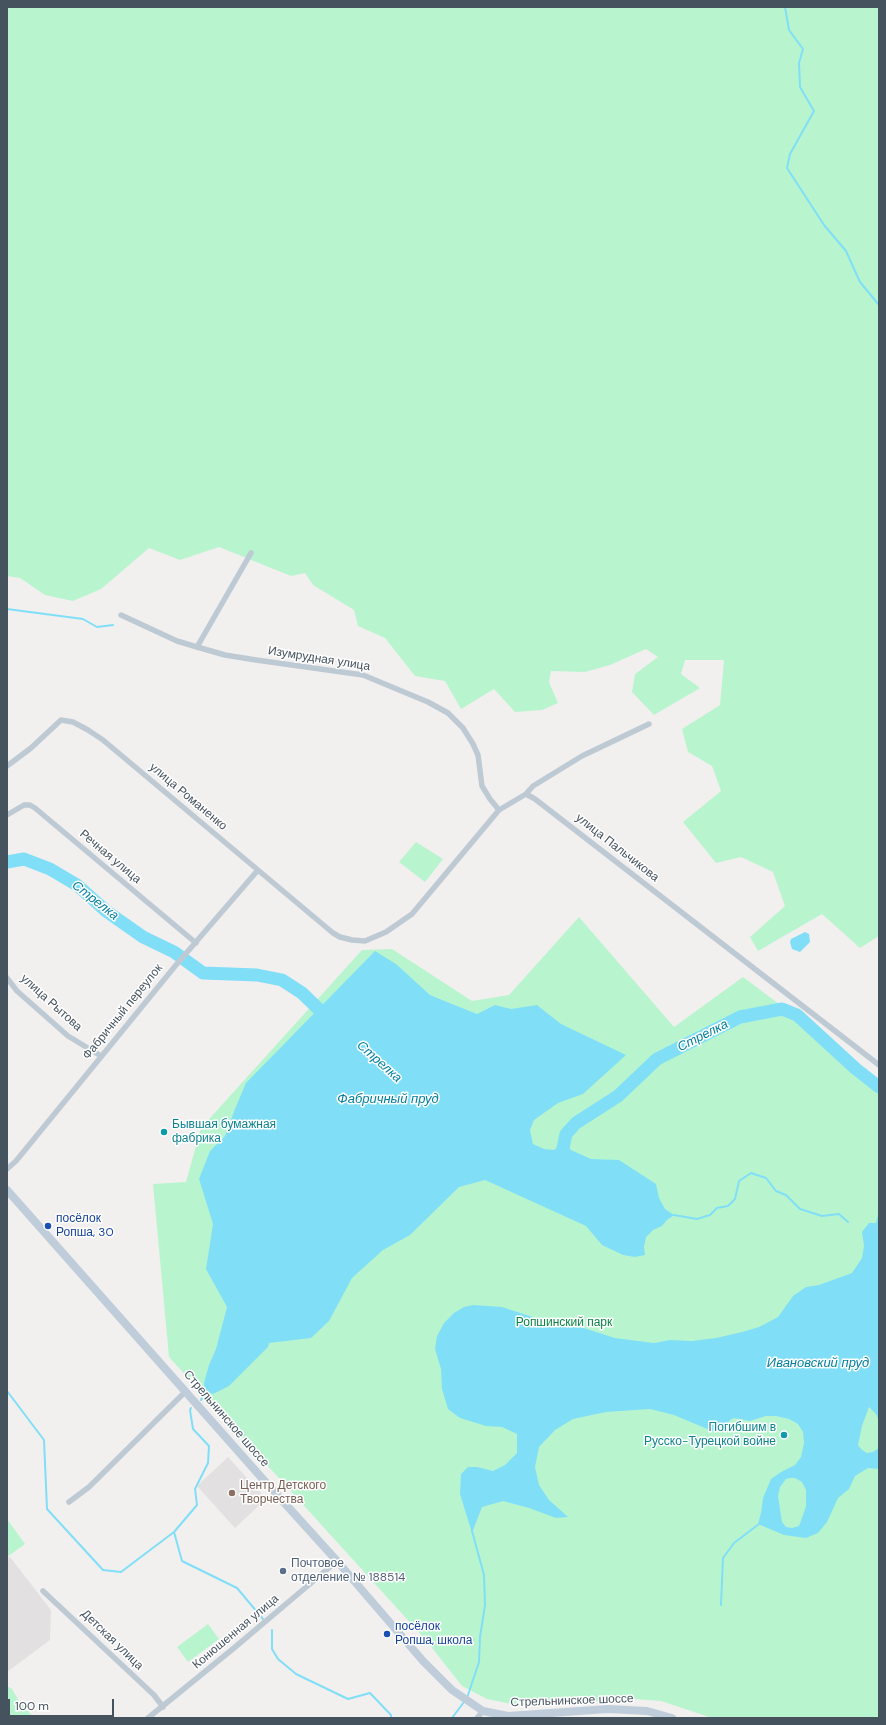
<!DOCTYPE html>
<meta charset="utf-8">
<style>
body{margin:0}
#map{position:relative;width:886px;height:1725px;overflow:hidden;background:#f2efef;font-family:"DM Sans",sans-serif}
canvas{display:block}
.frame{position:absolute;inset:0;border:8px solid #45535f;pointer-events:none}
.scale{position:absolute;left:8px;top:1699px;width:106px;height:18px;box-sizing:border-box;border:2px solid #45535f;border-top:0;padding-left:5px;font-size:12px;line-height:14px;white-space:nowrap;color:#45535f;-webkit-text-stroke:3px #fff;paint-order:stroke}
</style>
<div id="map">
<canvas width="886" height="1725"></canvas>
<div class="frame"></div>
<div class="scale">100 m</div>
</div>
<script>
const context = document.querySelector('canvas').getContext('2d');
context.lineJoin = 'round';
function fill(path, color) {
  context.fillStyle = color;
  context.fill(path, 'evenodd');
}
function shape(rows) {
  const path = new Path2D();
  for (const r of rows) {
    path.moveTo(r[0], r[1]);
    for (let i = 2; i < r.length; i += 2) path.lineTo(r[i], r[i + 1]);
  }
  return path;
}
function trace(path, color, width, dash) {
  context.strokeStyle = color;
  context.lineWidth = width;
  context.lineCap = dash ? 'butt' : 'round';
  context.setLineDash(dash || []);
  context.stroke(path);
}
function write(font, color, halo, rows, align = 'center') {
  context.font = font + ' "DM Sans",sans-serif';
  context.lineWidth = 3;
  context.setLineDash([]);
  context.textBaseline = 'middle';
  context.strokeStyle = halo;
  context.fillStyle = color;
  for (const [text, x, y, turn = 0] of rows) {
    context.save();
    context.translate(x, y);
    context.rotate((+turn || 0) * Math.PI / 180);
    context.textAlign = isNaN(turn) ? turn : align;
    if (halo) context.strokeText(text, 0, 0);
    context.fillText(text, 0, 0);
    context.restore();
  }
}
fill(shape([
 [228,1457,266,1499,235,1528,197,1486],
 [10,1557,51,1610,50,1640,7,1672,7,1559]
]), '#e3e0e1');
fill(shape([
 [7,7,879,7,879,936,860,948,822,914,758,951,750,937,785,906,773,872,741,857,716,863,683,822,721,791,712,766,688,752,682,729,720,705,724,660,685,660,681,674,700,688,654,715,632,692,635,674,658,657,646,649,610,665,585,672,551,671,549,682,558,703,542,710,515,712,494,689,461,709,445,681,415,676,385,638,358,626,354,610,313,585,305,573,291,576,219,547,180,560,149,548,101,589,73,601,45,595,20,578,7,576],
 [416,842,443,859,425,882,399,862],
 [579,917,674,1027,743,977,879,1079,879,1718,712,1718,661,1701,633,1699,521,1706,487,1699,462,1686,425,1639,169,1357,153,1184,186,1182,201,1128,362,950,392,949,472,1001,509,995],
 [7,1519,25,1544,7,1557],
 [208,1624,219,1639,188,1662,177,1647],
 [7,1686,12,1689,19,1701,34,1718,7,1718]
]), '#b8f5cf');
fill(shape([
 [805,932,809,934,810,942,800,952,792,949,790,942,791,939],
 [375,951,396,964,430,995,447,1002,477,1014,495,1005,511,1009,537,1005,561,1024,626,1055,583,1094,558,1103,534,1120,530,1130,533,1144,544,1149,554,1150,564,1141,571,1150,591,1159,619,1160,656,1184,659,1198,665,1209,674,1215,667,1220,662,1226,653,1230,646,1237,644,1247,645,1255,635,1257,623,1255,602,1245,586,1226,485,1180,459,1187,410,1235,383,1250,352,1278,329,1321,311,1338,269,1343,268,1347,229,1386,213,1394,205,1392,204,1383,209,1365,216,1349,227,1307,206,1269,213,1224,199,1179,210,1151,225,1136,235,1109,246,1083],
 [879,1211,879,1421,876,1414,869,1407,862,1426,858,1445,862,1450,867,1453,873,1452,879,1448,879,1469,868,1468,855,1476,849,1489,838,1498,827,1522,818,1533,806,1538,784,1535,758,1524,761,1513,763,1498,771,1479,781,1472,795,1465,801,1457,804,1443,803,1432,798,1424,789,1419,776,1416,766,1416,750,1421,734,1418,730,1420,726,1426,712,1431,674,1415,650,1409,606,1412,573,1419,555,1430,539,1447,535,1467,539,1485,549,1500,568,1517,556,1518,529,1508,503,1501,482,1507,472,1533,460,1494,461,1474,468,1467,477,1467,493,1471,505,1465,517,1453,517,1434,502,1427,486,1426,460,1418,448,1409,442,1389,441,1369,435,1349,437,1336,444,1323,454,1313,464,1307,473,1305,502,1307,554,1324,584,1328,615,1338,654,1343,670,1340,692,1341,716,1338,742,1332,759,1327,778,1317,793,1296,806,1287,819,1285,852,1273,862,1258,864,1246,862,1232,869,1223,876,1223],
 [790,1478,795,1478,802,1482,806,1490,806,1506,803,1515,799,1526,792,1528,786,1527,782,1522,778,1496,780,1487,786,1479]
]), '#80dff7');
trace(shape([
 [785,7,789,30,803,49,799,63,800,87,814,111,790,154,787,168,824,225,846,251,860,282,879,305],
 [7,609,83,619,97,627,113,625],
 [674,1215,697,1219,710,1215,717,1208,728,1206,735,1199,739,1181,751,1173,766,1178,776,1191,786,1195,800,1209,822,1216,839,1214,848,1222],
 [7,1391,44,1440,47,1509,103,1570,121,1572,174,1532,182,1561,237,1588,263,1619],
 [201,1400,205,1392],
 [174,1532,197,1505,195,1489,208,1463,209,1446,193,1429,190,1410,191,1408],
 [721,1605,723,1558,734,1543,759,1524],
 [272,1630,272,1649,278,1659,296,1674,348,1699,370,1693,391,1715,391,1718],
 [467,1698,479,1662,480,1637,485,1605,484,1575,472,1531],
 [452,1718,464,1702]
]), '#80dff7', 2);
trace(shape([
 [7,862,24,859,50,869,77,885,106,911,143,937,174,952,203,973,257,975,282,980,302,993,331,1021],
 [561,1158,566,1134,576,1123,618,1096,657,1059,740,1017,782,1009,797,1015,856,1069,879,1087]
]), '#80dff7', 13);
trace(shape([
 [121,615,177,641,197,647,225,655,256,660,363,675,428,702,448,713,463,728,473,744,478,755,482,786,490,799,499,810],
 [197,647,251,553],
 [7,766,31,748,61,720,73,722,88,730,103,740,333,933,340,937,352,940,365,941,386,932,412,914,499,810,526,794,535,799,879,1065],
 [526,794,533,786,582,756,649,724],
 [7,815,24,805,30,805,35,808,196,943],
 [7,978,17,991,68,1036,101,1056],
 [7,1169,16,1161,176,965,258,870],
 [69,1502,89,1487,186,1391],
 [43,1591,154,1695,163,1707],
 [148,1718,234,1648,337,1561],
 [477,1718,483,1711]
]), '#becad3', 5.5);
trace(shape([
 [7,1190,261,1477,337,1561,423,1661,452,1690,483,1711,508,1716,608,1709,647,1711,672,1718]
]), '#bfcdda', 8);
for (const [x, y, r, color] of [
 [164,1132,4,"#0f9aa8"],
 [48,1226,4,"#1a4fb4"],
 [784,1435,4,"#0f9aa8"],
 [232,1493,4,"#8d6e63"],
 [283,1571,4,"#5c6f8a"],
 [387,1634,4,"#1a4fb4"]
]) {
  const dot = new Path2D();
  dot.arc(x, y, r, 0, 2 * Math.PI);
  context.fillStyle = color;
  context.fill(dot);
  trace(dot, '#fff', 1.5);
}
write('12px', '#45535f', '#fff', [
 ["Изумрудная улица",319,659,9],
 ["улица Романенко",188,797,40],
 ["улица Пальчикова",617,848,38],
 ["Речная улица",110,857,40],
 ["улица Рытова",51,1003,42],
 ["Фабричный переулок",123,1012,-51],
 ["Стрельнинское шоссе",226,1419,49],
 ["Конюшенная улица",236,1632,-40],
 ["Детская улица",112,1640,44],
 ["Стрельнинское шоссе",572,1701,-2]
]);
write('12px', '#0d838f', '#fff', [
 ["Бывшая бумажная",172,1125],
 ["фабрика",172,1139],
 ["Погибшим в",776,1428,"right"],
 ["Русско-Турецкой войне",776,1442,"right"]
], 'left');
write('12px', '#164399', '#fff', [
 ["посёлок",56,1219],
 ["Ропша, 30",56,1233],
 ["посёлок",395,1627],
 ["Ропша, школа",395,1641]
], 'left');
write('12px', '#0c8447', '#fff', [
 ["Ропшинский парк",564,1323]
]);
write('12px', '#785e54', '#fff', [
 ["Центр Детского",240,1486],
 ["Творчества",240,1500]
], 'left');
write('12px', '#4e5e75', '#fff', [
 ["Почтовое",291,1564],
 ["отделение № 188514",291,1578]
], 'left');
write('italic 13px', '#037f9e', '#fff', [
 ["Стрелка",95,901,38],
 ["Стрелка",703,1036,-27],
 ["Стрелка",379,1062,42],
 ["Фабричный пруд",388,1100],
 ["Ивановский пруд",818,1364]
]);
</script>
